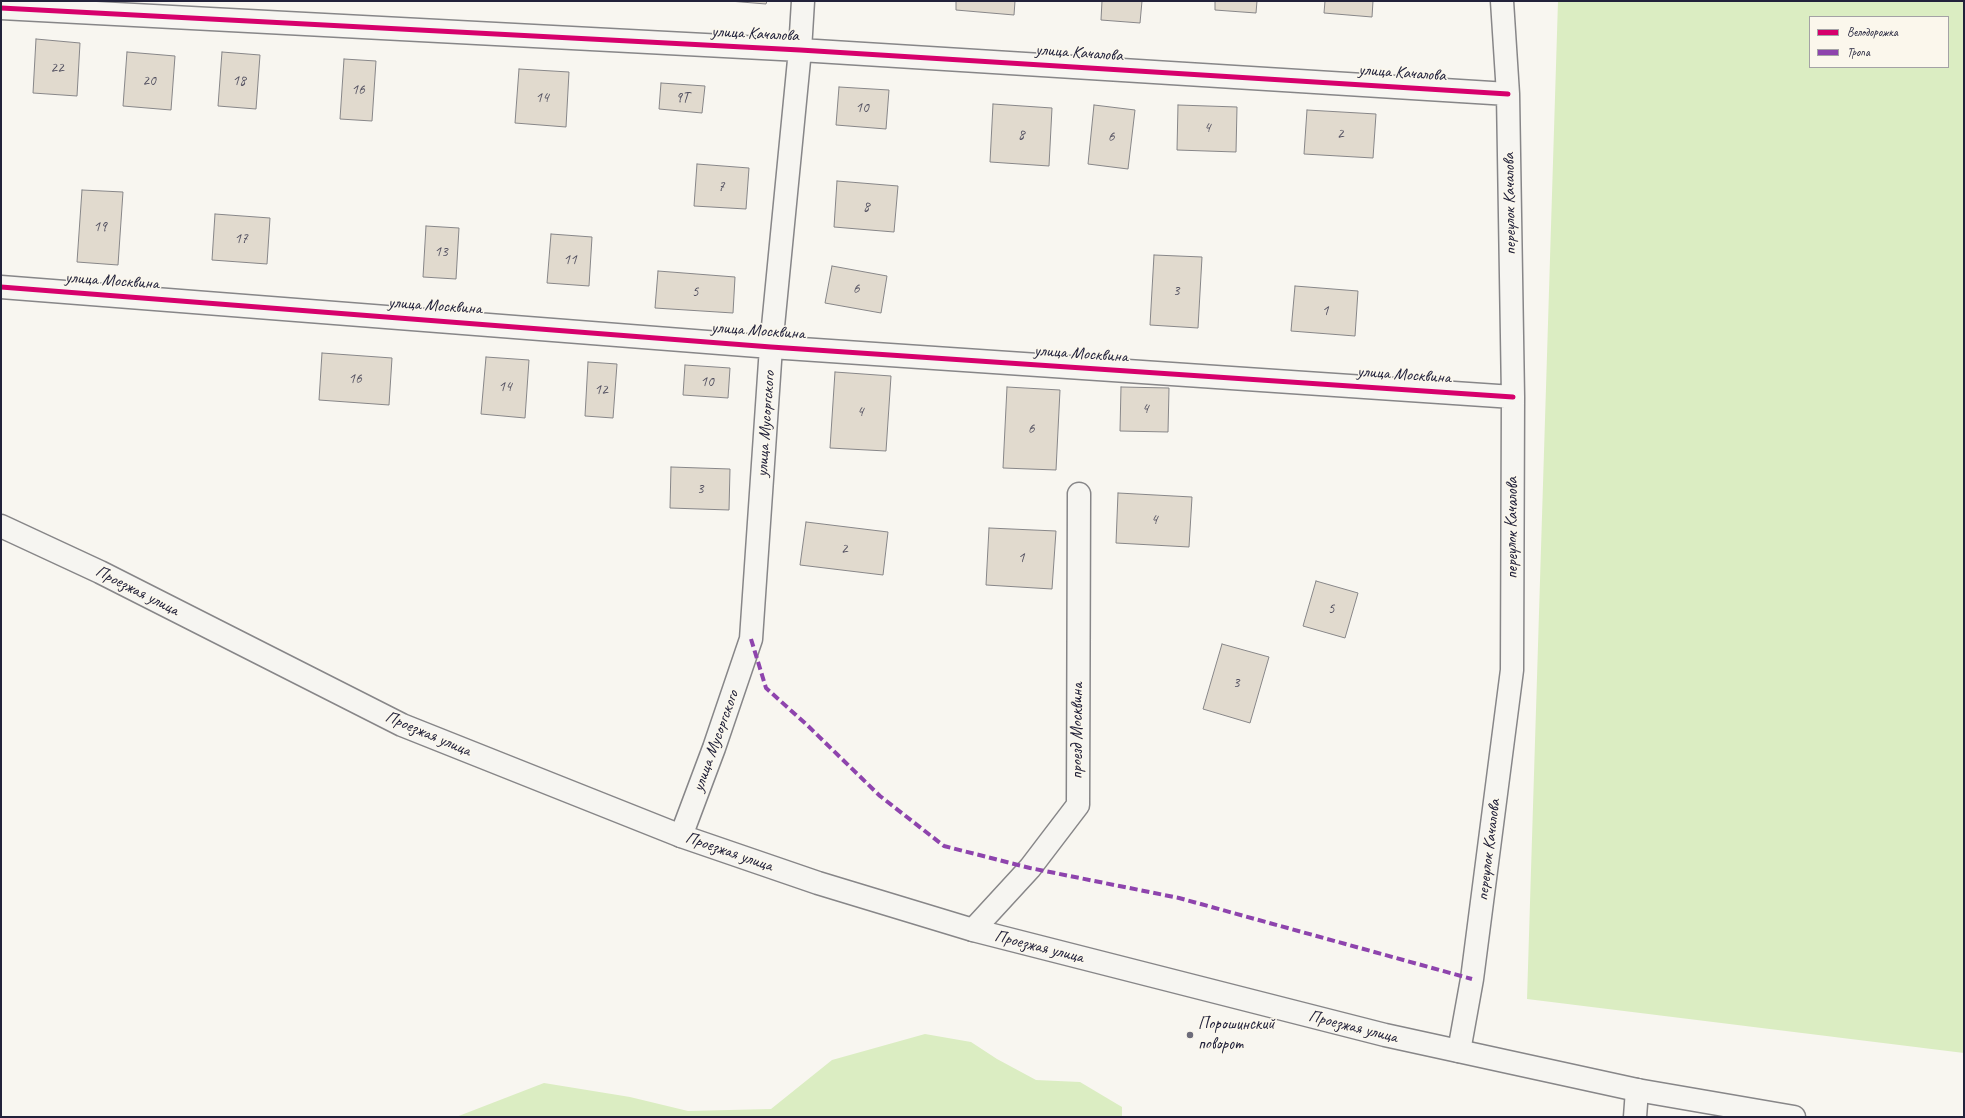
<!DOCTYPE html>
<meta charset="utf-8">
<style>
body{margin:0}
#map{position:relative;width:1965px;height:1118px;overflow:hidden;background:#f8f6f0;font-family:Caveat,sans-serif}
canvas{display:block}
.frame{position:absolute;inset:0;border:2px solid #22223b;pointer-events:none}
.legend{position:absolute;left:1809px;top:16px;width:140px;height:52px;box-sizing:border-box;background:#fbf7ec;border:1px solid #a4a2a5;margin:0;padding:5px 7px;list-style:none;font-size:12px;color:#22223b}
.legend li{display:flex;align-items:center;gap:8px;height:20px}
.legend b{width:20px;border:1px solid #a4a2a5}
</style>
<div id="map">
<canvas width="1965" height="1118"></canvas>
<div class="frame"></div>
<ul class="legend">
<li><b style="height:5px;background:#d6006c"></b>Велодорожка</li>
<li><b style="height:5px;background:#8e44ad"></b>Тропа</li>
</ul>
</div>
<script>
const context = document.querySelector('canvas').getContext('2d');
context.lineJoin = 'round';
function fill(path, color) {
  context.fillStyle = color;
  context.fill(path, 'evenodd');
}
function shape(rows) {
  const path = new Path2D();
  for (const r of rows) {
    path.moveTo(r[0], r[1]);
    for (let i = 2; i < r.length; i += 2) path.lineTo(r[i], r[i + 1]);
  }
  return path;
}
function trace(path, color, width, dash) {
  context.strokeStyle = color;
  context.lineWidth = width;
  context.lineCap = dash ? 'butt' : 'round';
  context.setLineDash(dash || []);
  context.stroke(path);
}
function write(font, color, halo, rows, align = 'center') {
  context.font = font + ' Caveat,sans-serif';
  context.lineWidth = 3;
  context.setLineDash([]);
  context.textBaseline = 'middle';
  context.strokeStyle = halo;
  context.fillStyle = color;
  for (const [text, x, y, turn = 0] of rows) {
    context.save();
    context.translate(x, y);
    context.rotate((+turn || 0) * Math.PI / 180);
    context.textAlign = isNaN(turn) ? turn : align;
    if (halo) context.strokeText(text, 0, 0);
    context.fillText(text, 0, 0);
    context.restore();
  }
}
fill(shape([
 [1558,1,1964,1,1964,1053,1527,999],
 [1810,17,1948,17,1948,67,1810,67],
 [925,1034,971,1042,997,1059,1036,1080,1080,1082,1122,1107,1122,1117,456,1117,544,1083,630,1097,688,1111,771,1109,832,1060]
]), '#dbedc2');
const building = shape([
 [729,1,767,1,766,4,729,1],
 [956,1,1015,1,1014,15,956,10,956,1],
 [1102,1,1142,1,1140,23,1101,20,1102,1],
 [1215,1,1257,1,1256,13,1215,10,1215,1],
 [1325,1,1373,1,1372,17,1324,13,1325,1],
 [36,39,80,43,77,96,33,93,36,39],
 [127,52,175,56,171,110,123,106,127,52],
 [222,52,260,55,256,109,218,106,222,52],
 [344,59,376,61,372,121,340,119,344,59],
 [519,69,569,72,566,127,515,123,519,69],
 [661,83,705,86,702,113,659,109,661,83],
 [839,87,889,90,886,129,836,125,839,87],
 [993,104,1052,108,1049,166,990,162,993,104],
 [1094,105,1135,110,1128,169,1088,164,1094,105],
 [1178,105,1237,107,1236,152,1177,150,1178,105],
 [1307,110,1376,114,1373,158,1304,154,1307,110],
 [697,164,749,168,746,209,694,206,697,164],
 [837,181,898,186,894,232,834,227,837,181],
 [82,190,123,192,118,265,77,262,82,190],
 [215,214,270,218,267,264,212,260,215,214],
 [426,226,459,228,456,279,423,277,426,226],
 [551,234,592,237,589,286,547,283,551,234],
 [1154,255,1202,257,1198,328,1150,325,1154,255],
 [832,266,887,276,881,313,825,303,832,266],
 [658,271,735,277,733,313,655,308,658,271],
 [1295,286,1358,291,1355,336,1291,331,1295,286],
 [322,353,392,358,389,405,319,400,322,353],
 [486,357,529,360,525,418,481,414,486,357],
 [588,362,617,364,613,418,585,416,588,362],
 [685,365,730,368,728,398,683,395,685,365],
 [835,372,891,376,886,451,830,448,835,372],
 [1007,387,1060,390,1056,470,1003,468,1007,387],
 [1121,387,1169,388,1168,432,1120,431,1121,387],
 [671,467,730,469,729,510,670,508,671,467],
 [1118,493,1192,497,1189,547,1116,543,1118,493],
 [806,522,888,532,883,575,800,565,806,522],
 [989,528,1056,531,1052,589,986,585,989,528],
 [1316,581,1358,593,1345,638,1303,626,1316,581],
 [1222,644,1269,657,1250,723,1203,709,1222,644]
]);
fill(building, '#e1dace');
trace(building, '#878688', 1);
const minor = shape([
 [1,8,800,50,1508,94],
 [1,287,771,347,1513,397],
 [681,836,714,748,751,639,771,347,800,50,803,1],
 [973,930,1030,868,1078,805,1079,494],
 [1459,1051,1472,979,1512,670,1513,397,1508,94,1502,1],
 [1635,1117,1637,1090]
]);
const major = shape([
 [1,526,100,572,402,725,681,836,818,883,973,930,1385,1035,1637,1090,1794,1117]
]);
trace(minor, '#878688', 25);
trace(major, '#878688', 25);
trace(minor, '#f6f5f1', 22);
trace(major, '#f6f5f1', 22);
trace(shape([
 [751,639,766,688,806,724,880,796,944,846,1030,868,1179,898,1472,979]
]), '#8e44ad', 4, [8, 4]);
trace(shape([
 [1,8,800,50,1508,94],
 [1,287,771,347,1513,397]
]), '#d6006c', 5);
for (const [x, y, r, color] of [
 [1190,1035,4,"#6d6c7a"]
]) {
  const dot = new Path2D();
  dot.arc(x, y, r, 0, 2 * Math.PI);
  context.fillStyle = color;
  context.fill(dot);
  trace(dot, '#fbf7ec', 1.5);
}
write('15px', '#525060', null, [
 ["22",57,68],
 ["20",149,81],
 ["18",239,81],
 ["16",358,90],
 ["14",542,98],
 ["9Т",682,98],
 ["10",862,108],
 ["4",1207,128],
 ["2",1340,134],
 ["8",1021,135],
 ["6",1111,137],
 ["7",721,187],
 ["8",866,207],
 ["19",100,227],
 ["17",241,239],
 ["13",441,252],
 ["11",570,260],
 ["6",856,289],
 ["3",1176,291],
 ["5",695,292],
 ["1",1325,311],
 ["16",355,379],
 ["10",707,382],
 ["14",505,387],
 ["12",601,390],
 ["4",1145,409],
 ["4",860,412],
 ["6",1031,429],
 ["3",700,489],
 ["4",1154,520],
 ["2",844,549],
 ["1",1021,558],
 ["5",1331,609],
 ["3",1236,683]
]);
write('17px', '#22223b', '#fbf7ec', [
 ["улица Качалова",755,34,3],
 ["улица Качалова",1079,53,4],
 ["улица Качалова",1402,73,4],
 ["переулок Качалова",1510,204,-91],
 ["улица Москвина",112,281,4],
 ["улица Москвина",435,306,4],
 ["улица Москвина",758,331,4],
 ["улица Москвина",1081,354,4],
 ["улица Москвина",1404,375,4],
 ["улица Мусоргского",766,424,-86],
 ["переулок Качалова",1513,528,-90],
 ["Проезжая улица",137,591,27],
 ["проезд Москвина",1078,731,-90],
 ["Проезжая улица",428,734,23],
 ["улица Мусоргского",716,741,-70],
 ["переулок Качалова",1489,850,-83],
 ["Проезжая улица",729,852,19],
 ["Проезжая улица",1039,947,14],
 ["Проезжая улица",1353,1027,14]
]);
write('17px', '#22223b', '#fbf7ec', [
 ["Порошинский",1198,1025],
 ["поворот",1198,1045]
], 'left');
</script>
